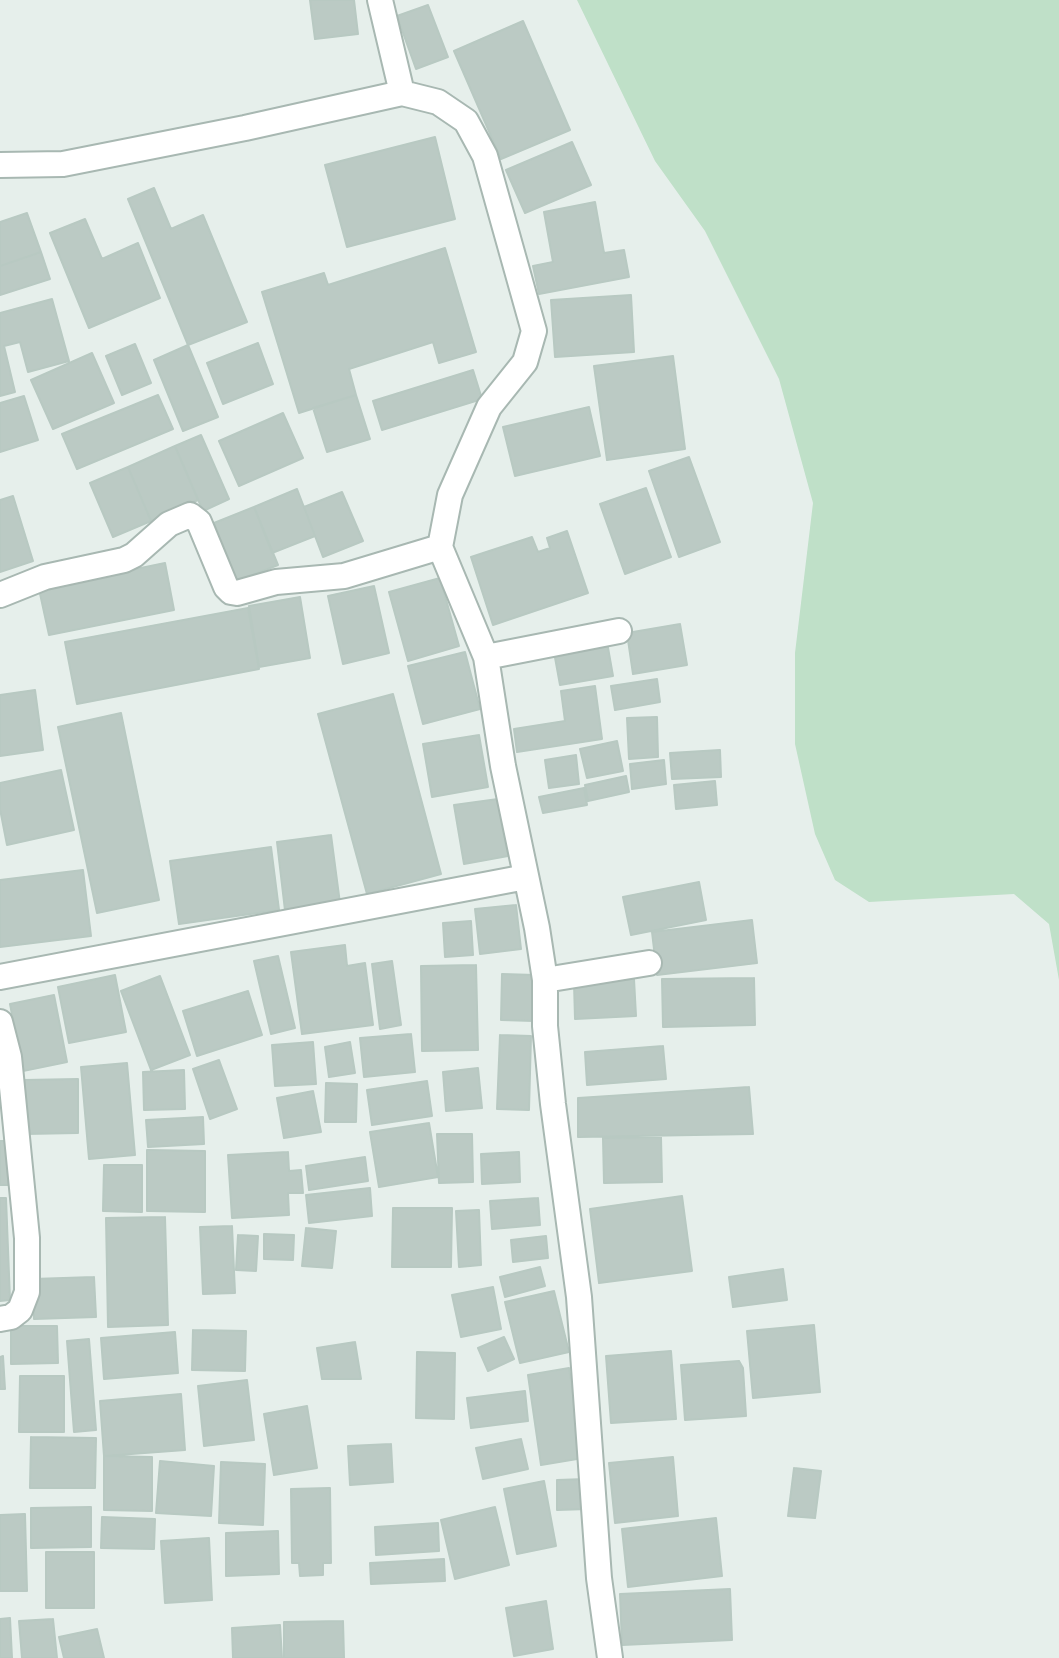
<!DOCTYPE html>
<style>
body{margin:0}
canvas{display:block;background:#e6efeb}
</style>
<canvas width="1059" height="1658"></canvas>
<script>
const context = document.querySelector('canvas').getContext('2d');
context.lineJoin = 'round';
function fill(path, color) {
  context.fillStyle = color;
  context.fill(path, 'evenodd');
}
function shape(rows) {
  const path = new Path2D();
  for (const r of rows) {
    path.moveTo(r[0], r[1]);
    for (let i = 2; i < r.length; i += 2) path.lineTo(r[i], r[i + 1]);
  }
  return path;
}
function trace(path, color, width, dash) {
  context.strokeStyle = color;
  context.lineWidth = width;
  context.lineCap = dash ? 'butt' : 'round';
  context.setLineDash(dash || []);
  context.stroke(path);
}
fill(shape([
 [577,0,1059,0,1059,980,1049,924,1014,894,869,902,835,880,815,834,795,744,795,653,813,503,779,379,705,231,655,161]
]), '#bfe0c8');
const building = shape([
 [310,0,354,0,358,34,315,39,310,0],
 [428,5,448,57,416,69,397,16,428,5],
 [523,21,570,130,501,159,454,51,523,21],
 [435,137,455,219,347,247,325,165,435,137],
 [572,142,591,185,525,213,506,170,572,142],
 [154,188,171,229,203,215,247,322,188,345,128,199,154,188],
 [595,202,604,253,624,250,629,277,539,294,533,266,553,262,544,212,595,202],
 [27,213,41,252,0,266,0,222,27,213],
 [85,219,102,259,138,243,160,298,89,328,50,233,85,219],
 [445,248,476,352,439,363,433,342,349,369,356,395,299,413,262,292,324,273,328,285,445,248],
 [41,252,50,279,0,295,0,266,41,252],
 [631,295,634,352,555,357,551,300,631,295],
 [52,299,69,361,28,372,20,342,4,346,15,392,0,396,0,313,52,299],
 [258,343,273,384,223,404,207,363,258,343],
 [135,344,151,383,122,395,106,356,135,344],
 [188,345,218,417,183,431,154,360,188,345],
 [92,353,114,403,53,429,31,380,92,353],
 [673,356,685,449,607,460,594,366,673,356],
 [473,370,482,399,382,430,373,401,473,370],
 [158,395,173,429,77,469,62,434,158,395],
 [356,395,370,439,327,452,313,408,356,395],
 [24,396,38,440,0,452,0,403,24,396],
 [589,407,600,456,515,476,503,427,589,407],
 [283,413,303,458,239,486,219,441,283,413],
 [201,435,229,499,203,511,175,446,201,435],
 [175,446,198,500,151,521,128,467,175,446],
 [689,457,720,542,679,557,649,471,689,457],
 [128,467,151,521,113,537,90,483,128,467],
 [646,488,671,557,625,574,600,504,646,488],
 [297,489,315,536,272,553,254,507,297,489],
 [342,492,363,541,323,557,304,507,342,492],
 [13,496,33,561,0,572,0,500,13,496],
 [254,507,278,565,237,581,214,523,254,507],
 [567,531,588,593,493,625,471,557,532,537,538,552,550,548,547,538,567,531],
 [165,563,174,610,49,635,39,589,165,563],
 [440,578,459,646,408,661,389,592,440,578],
 [374,586,389,653,343,664,328,596,374,586],
 [300,597,310,658,259,667,249,606,300,597],
 [248,608,259,669,77,704,65,642,248,608],
 [680,624,687,665,633,674,627,633,680,624],
 [607,642,613,676,560,685,554,652,607,642],
 [465,652,480,709,423,724,408,666,465,652],
 [657,679,660,702,615,710,611,686,657,679],
 [595,686,602,739,517,752,514,729,565,721,561,691,595,686],
 [35,690,43,750,0,756,0,695,35,690],
 [393,694,441,874,367,894,318,714,393,694],
 [121,713,159,900,97,913,58,727,121,713],
 [657,717,658,757,629,759,627,718,657,717],
 [479,735,488,787,432,797,423,744,479,735],
 [617,741,623,771,587,778,580,749,617,741],
 [720,750,721,777,672,779,670,753,720,750],
 [576,755,579,784,549,788,545,760,576,755],
 [664,760,666,784,632,789,630,764,664,760],
 [61,770,74,830,7,845,0,809,0,783,61,770],
 [626,776,629,792,588,801,585,785,626,776],
 [715,781,717,805,676,809,674,785,715,781],
 [584,788,587,805,543,813,539,797,584,788],
 [498,799,508,856,464,864,454,805,498,799],
 [331,835,341,911,286,919,277,842,331,835],
 [271,847,279,910,179,924,170,861,271,847],
 [83,870,91,936,0,947,0,880,83,870],
 [699,882,706,920,631,935,623,897,699,882],
 [516,905,521,949,480,954,475,909,516,905],
 [752,920,757,963,657,975,652,932,752,920],
 [471,921,473,955,445,957,443,923,471,921],
 [345,945,347,966,365,963,373,1025,302,1034,291,952,345,945],
 [278,956,295,1028,271,1034,254,961,278,956],
 [392,961,401,1025,380,1029,372,964,392,961],
 [476,965,478,1050,422,1051,421,966,476,965],
 [502,974,535,975,534,1021,501,1020,502,974],
 [115,975,126,1032,69,1043,58,987,115,975],
 [160,976,190,1055,151,1070,121,991,160,976],
 [754,978,755,1025,663,1027,662,979,754,978],
 [634,979,636,1016,575,1019,574,983,634,979],
 [248,991,262,1035,197,1056,183,1011,248,991],
 [54,995,67,1062,23,1071,10,1004,54,995],
 [411,1034,415,1072,364,1077,360,1038,411,1034],
 [500,1035,531,1036,529,1110,497,1109,500,1035],
 [313,1042,316,1084,275,1086,272,1045,313,1042],
 [350,1042,355,1073,329,1077,325,1047,350,1042],
 [663,1046,666,1079,587,1085,585,1052,663,1046],
 [219,1060,237,1109,210,1119,193,1069,219,1060],
 [127,1063,135,1155,89,1159,81,1067,127,1063],
 [478,1068,482,1108,446,1111,443,1072,478,1068],
 [184,1070,185,1109,144,1110,143,1072,184,1070],
 [78,1079,78,1133,25,1134,24,1080,78,1079],
 [427,1081,432,1116,372,1125,367,1090,427,1081],
 [326,1083,357,1084,356,1122,325,1122,326,1083],
 [749,1087,753,1134,578,1137,578,1098,749,1087],
 [313,1091,321,1132,284,1138,277,1098,313,1091],
 [203,1117,204,1144,148,1147,146,1120,203,1117],
 [429,1123,438,1177,379,1187,370,1132,429,1123],
 [437,1134,472,1134,473,1182,439,1183,437,1134],
 [661,1137,662,1182,604,1183,603,1138,661,1137],
 [0,1141,7,1141,9,1185,0,1185,0,1141],
 [147,1150,205,1151,205,1212,147,1211,147,1150],
 [288,1152,289,1171,301,1170,303,1193,288,1193,289,1215,232,1218,228,1155,288,1152],
 [519,1152,520,1182,482,1184,481,1154,519,1152],
 [365,1157,368,1181,309,1190,306,1166,365,1157],
 [104,1165,142,1165,142,1212,103,1211,104,1165],
 [370,1188,372,1216,309,1223,306,1195,370,1188],
 [682,1196,692,1271,599,1283,590,1209,682,1196],
 [0,1198,6,1198,10,1300,0,1301,0,1198],
 [538,1198,540,1225,492,1229,490,1201,538,1198],
 [393,1208,452,1208,451,1267,392,1267,393,1208],
 [479,1210,481,1265,459,1267,456,1211,479,1210],
 [165,1217,168,1325,108,1327,106,1218,165,1217],
 [232,1226,235,1293,203,1294,200,1227,232,1226],
 [306,1228,336,1231,332,1268,302,1266,306,1228],
 [264,1234,294,1235,293,1260,264,1259,264,1234],
 [238,1235,258,1236,256,1271,236,1270,238,1235],
 [546,1236,548,1258,513,1262,511,1240,546,1236],
 [540,1267,545,1286,505,1297,500,1277,540,1267],
 [783,1269,787,1300,733,1307,729,1277,783,1269],
 [94,1277,96,1317,34,1319,33,1279,94,1277],
 [493,1287,501,1329,461,1337,452,1295,493,1287],
 [554,1291,569,1352,520,1363,505,1302,554,1291],
 [814,1325,820,1392,753,1398,747,1331,814,1325],
 [11,1326,57,1326,58,1363,11,1364,11,1326],
 [193,1330,246,1331,245,1371,192,1370,193,1330],
 [175,1332,178,1373,104,1379,101,1338,175,1332],
 [504,1337,514,1359,488,1371,478,1348,504,1337],
 [89,1339,96,1430,74,1432,67,1341,89,1339],
 [355,1342,361,1379,322,1379,317,1348,355,1342],
 [671,1351,676,1419,611,1423,606,1356,671,1351],
 [417,1352,455,1353,454,1419,416,1418,417,1352],
 [3,1356,5,1389,0,1389,0,1357,3,1356],
 [739,1361,743,1368,746,1416,685,1420,681,1365,739,1361],
 [569,1368,583,1458,541,1465,528,1375,569,1368],
 [20,1376,64,1376,64,1432,19,1432,20,1376],
 [247,1380,254,1440,204,1446,198,1386,247,1380],
 [525,1391,528,1421,471,1428,467,1398,525,1391],
 [181,1394,185,1450,104,1456,100,1401,181,1394],
 [307,1406,317,1468,274,1475,264,1414,307,1406],
 [31,1437,96,1438,95,1488,30,1488,31,1437],
 [521,1439,528,1469,483,1479,476,1448,521,1439],
 [391,1444,393,1482,350,1485,348,1446,391,1444],
 [104,1456,152,1457,152,1511,104,1510,104,1456],
 [673,1457,678,1516,615,1523,609,1463,673,1457],
 [160,1461,214,1466,211,1516,156,1513,160,1461],
 [221,1462,265,1464,263,1525,219,1523,221,1462],
 [794,1468,821,1471,815,1518,788,1516,794,1468],
 [586,1479,588,1509,557,1510,557,1480,586,1479],
 [544,1481,556,1546,517,1554,504,1489,544,1481],
 [330,1488,331,1563,323,1563,323,1575,300,1576,299,1563,292,1563,291,1489,330,1488],
 [91,1507,91,1547,31,1548,31,1508,91,1507],
 [495,1507,509,1565,455,1579,441,1520,495,1507],
 [25,1514,27,1591,0,1591,0,1515,25,1514],
 [102,1517,155,1519,154,1549,101,1548,102,1517],
 [716,1518,722,1576,628,1587,622,1529,716,1518],
 [438,1523,439,1551,376,1555,375,1527,438,1523],
 [278,1531,279,1574,226,1576,226,1533,278,1531],
 [209,1538,212,1600,165,1603,161,1541,209,1538],
 [46,1552,94,1552,94,1608,46,1608,46,1552],
 [444,1559,445,1581,371,1584,370,1563,444,1559],
 [730,1589,732,1640,622,1645,620,1594,730,1589],
 [546,1601,553,1649,514,1656,506,1608,546,1601],
 [10,1618,12,1658,0,1658,0,1619,10,1618],
 [53,1619,57,1658,22,1658,19,1621,53,1619],
 [343,1621,344,1658,284,1658,284,1622,343,1621],
 [280,1625,282,1658,233,1658,232,1628,280,1625],
 [97,1629,104,1658,64,1658,59,1637,97,1629]
]);
fill(building, '#bbcac4');
trace(building, '#b8c9c2', 2);
const street = shape([
 [380,0,402,93],
 [0,165,63,164,245,128,402,93,438,102,466,121,485,156,534,331,525,362,489,407,450,495,440,547,486,657,503,766,537,928,545,980,545,1026,553,1104,579,1297,599,1578,610,1658],
 [0,595,45,577,124,560,134,555,169,524,190,515,199,522,226,587,231,592,237,593,276,582,344,576,440,547],
 [486,657,619,631],
 [0,977,526,877],
 [545,980,649,963],
 [0,1022,9,1057,27,1238,27,1292,20,1310,11,1317,0,1319]
]);
trace(street, '#a8b8b2', 28);
trace(street, '#fff', 24);
</script>
